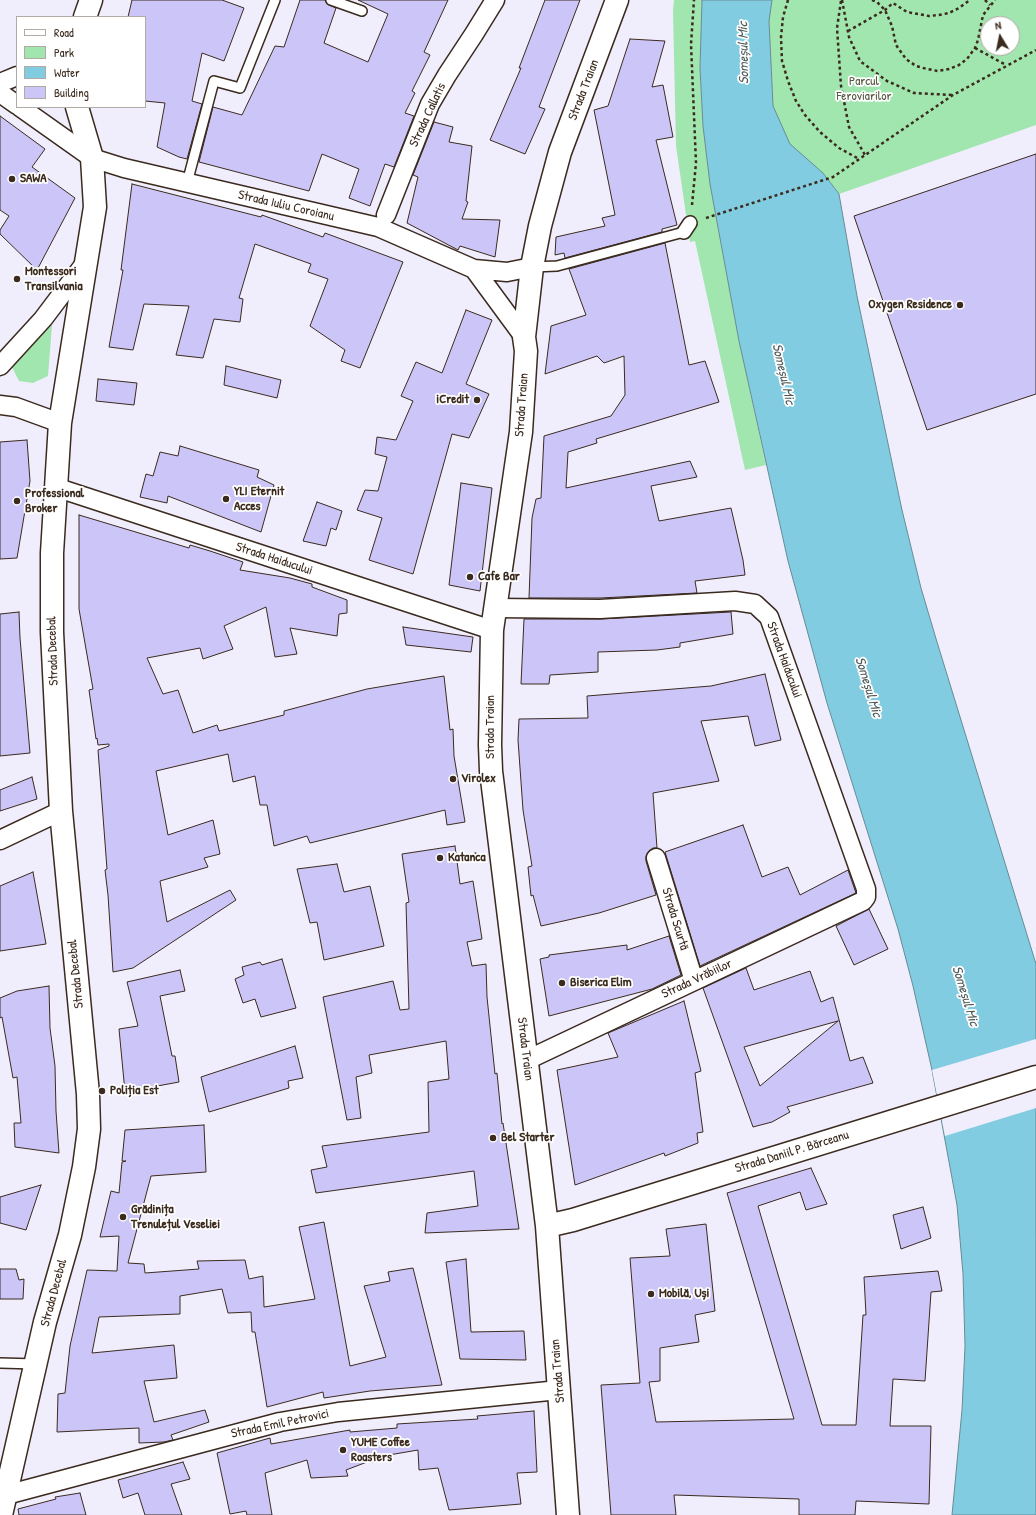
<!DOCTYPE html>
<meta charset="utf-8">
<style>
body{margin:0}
#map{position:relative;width:1036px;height:1515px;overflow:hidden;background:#f0eefd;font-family:"Patrick Hand",sans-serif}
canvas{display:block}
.legend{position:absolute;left:16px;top:16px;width:130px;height:92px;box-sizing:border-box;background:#fff;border:1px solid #b1aaa5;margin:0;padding:5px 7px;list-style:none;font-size:12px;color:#3b2a1e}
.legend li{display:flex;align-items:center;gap:8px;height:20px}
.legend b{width:20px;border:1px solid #b1aaa5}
.north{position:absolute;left:980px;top:16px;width:40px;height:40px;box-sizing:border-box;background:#fff;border:1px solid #b1aaa5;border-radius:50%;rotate:350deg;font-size:11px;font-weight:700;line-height:16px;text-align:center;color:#3b2a1e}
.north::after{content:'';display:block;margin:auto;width:14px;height:18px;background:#3b2a1e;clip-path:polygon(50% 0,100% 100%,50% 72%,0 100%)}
</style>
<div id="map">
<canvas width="1036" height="1515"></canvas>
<ul class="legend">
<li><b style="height:5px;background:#fff"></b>Road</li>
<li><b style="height:11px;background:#a1e5af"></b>Park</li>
<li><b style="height:11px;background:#82cce2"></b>Water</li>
<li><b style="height:11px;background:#ccc6f8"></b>Building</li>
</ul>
<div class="north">N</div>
</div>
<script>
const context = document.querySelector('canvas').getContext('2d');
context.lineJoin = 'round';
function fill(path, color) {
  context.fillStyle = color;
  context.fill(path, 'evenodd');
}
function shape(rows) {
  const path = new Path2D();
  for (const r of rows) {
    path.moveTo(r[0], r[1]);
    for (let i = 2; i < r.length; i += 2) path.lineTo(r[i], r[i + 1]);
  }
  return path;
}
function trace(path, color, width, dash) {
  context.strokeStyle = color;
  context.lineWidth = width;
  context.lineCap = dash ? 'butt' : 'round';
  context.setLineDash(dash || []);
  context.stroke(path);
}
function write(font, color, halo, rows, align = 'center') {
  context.font = font + ' "Patrick Hand",sans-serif';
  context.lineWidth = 3.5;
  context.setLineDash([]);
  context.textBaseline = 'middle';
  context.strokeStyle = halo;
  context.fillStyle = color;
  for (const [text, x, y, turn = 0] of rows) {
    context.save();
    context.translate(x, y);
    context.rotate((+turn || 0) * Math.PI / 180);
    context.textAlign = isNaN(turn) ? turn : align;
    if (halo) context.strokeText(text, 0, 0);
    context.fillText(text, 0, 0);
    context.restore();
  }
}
fill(shape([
 [674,0,702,0,700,68,703,126,710,184,739,341,766,465,745,470,695,241,690,242,676,146,673,11],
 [772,0,1036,0,1036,125,839,194,823,173,789,144,773,106,769,21],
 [988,24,1012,24,1012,48,988,48],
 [52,325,48,376,33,383,19,381,11,365]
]), '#a1e5af');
const water = shape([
 [702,0,772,0,769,21,773,106,790,144,823,173,839,194,857,296,902,510,921,588,937,642,1036,964,1036,1515,952,1515,962,1410,965,1346,963,1274,957,1205,932,1070,913,986,898,929,827,703,788,561,739,341,710,184,703,126,700,68,702,0]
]);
fill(water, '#82cce2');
trace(water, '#668b94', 1);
fill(shape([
 [1036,1039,1036,1108,945,1136,932,1070]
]), '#f0eefd');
const building = shape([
 [132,0,222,0,244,8,224,61,202,53,192,101,202,104,187,159,179,157,157,147,165,103,145,101,145,17,128,17,132,0],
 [300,0,325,0,327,4,336,8,324,43,368,62,388,14,358,0,448,0,424,52,430,55,412,91,415,93,405,113,414,116,394,167,385,164,370,206,349,198,359,169,322,154,309,191,199,162,213,107,242,115,275,46,284,47,300,0],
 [545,0,580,0,539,107,545,109,525,154,490,140,521,68,519,68,545,0],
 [630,39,665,41,652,87,663,85,673,137,656,140,677,225,662,229,662,232,565,258,564,253,555,255,556,237,605,226,602,218,615,215,594,110,608,106,630,39],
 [0,116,45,149,32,167,75,198,37,270,0,234,0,230,9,216,0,210,0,116],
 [434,122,453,127,449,142,472,146,466,201,468,202,462,219,500,220,495,257,460,246,458,250,407,223,418,177,413,175,434,122],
 [1036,154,1036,394,927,430,854,216,1036,154],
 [132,184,261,217,262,215,323,237,325,233,403,262,360,368,341,361,345,350,310,326,328,279,308,272,311,264,255,244,239,298,243,299,240,322,214,319,203,358,176,355,189,306,144,304,133,350,109,347,123,270,121,270,132,184],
 [665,243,689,365,705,361,719,402,596,439,597,443,568,452,566,488,690,461,697,477,651,486,659,521,731,508,743,560,745,575,695,581,697,593,600,598,529,598,532,518,536,499,541,498,544,436,611,416,625,395,624,356,604,363,597,356,545,374,551,326,586,315,569,269,665,243],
 [466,310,492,320,466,384,489,394,469,438,452,434,413,574,369,560,382,518,357,510,365,490,378,491,387,457,375,454,377,437,396,440,413,401,401,396,416,362,442,373,466,310],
 [226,366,281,380,277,398,224,385,226,366],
 [98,379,137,383,134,405,96,401,98,379],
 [27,440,30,481,17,558,0,559,0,442,27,440],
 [180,446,259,470,257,477,274,485,261,532,168,496,167,503,140,497,146,474,153,476,160,452,178,456,180,446],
 [461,483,492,488,480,591,449,585,461,483],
 [317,502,342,511,336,530,331,528,326,546,303,541,317,502],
 [79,515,189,548,190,545,210,551,243,562,240,570,290,578,312,584,312,587,347,600,347,613,339,614,337,636,290,628,297,654,275,657,266,607,224,626,233,649,203,659,200,648,147,658,163,694,178,690,193,733,217,725,219,731,284,715,284,711,367,689,444,676,450,730,453,729,454,756,465,822,447,825,445,810,310,843,307,836,274,846,267,805,260,805,255,776,233,782,228,754,156,771,168,835,213,820,220,854,204,858,208,867,160,881,167,922,230,890,236,900,133,968,113,972,108,895,105,870,107,869,98,750,109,746,109,744,98,745,97,738,96,739,89,690,93,689,79,609,79,515],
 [19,612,20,638,30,753,0,756,0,614,19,612],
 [731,612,733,634,680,643,680,647,657,650,598,652,598,672,550,675,549,684,521,684,524,619,601,619,731,612],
 [403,627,473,637,471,652,406,645,403,627],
 [765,674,781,740,755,746,748,716,701,721,719,781,653,793,657,848,653,848,649,851,646,856,646,861,656,895,599,913,541,926,533,895,531,896,528,867,532,866,523,810,518,740,519,719,588,718,587,696,711,686,765,674],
 [32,777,37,799,0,811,0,790,32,777],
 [743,825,762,877,788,867,800,895,848,870,856,893,700,966,665,852,743,825],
 [455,846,460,884,473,881,482,939,467,942,472,966,486,964,487,997,495,1074,497,1073,502,1124,503,1123,519,1229,425,1233,427,1213,478,1206,474,1171,316,1193,311,1170,327,1167,322,1146,429,1132,428,1082,449,1079,446,1041,369,1055,372,1073,356,1077,361,1118,347,1120,323,997,393,981,400,1010,409,1009,406,903,409,902,402,854,455,846],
 [337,864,344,892,370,886,384,946,324,960,317,922,310,923,297,869,337,864],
 [33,872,46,944,0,951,0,886,33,872],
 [869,909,888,949,854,965,836,926,869,909],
 [669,936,681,975,652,989,549,1016,540,959,549,957,549,955,627,945,627,950,669,936],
 [282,959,296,1008,261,1017,255,999,243,1003,235,979,244,975,242,967,260,962,262,965,282,959],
 [746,968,754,990,810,971,821,1002,833,997,850,1061,863,1057,873,1083,787,1107,790,1112,772,1122,753,1127,703,988,746,968],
 [838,1021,760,1086,744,1047,838,1021],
 [180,970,185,991,160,996,172,1056,175,1056,179,1082,125,1092,119,1029,138,1026,127,982,180,970],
 [49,986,50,1028,55,1066,56,1111,59,1153,15,1147,14,1123,21,1123,17,1077,13,1078,2,1017,0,1018,0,998,17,991,49,986],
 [684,1001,701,1071,695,1073,703,1132,697,1133,698,1143,665,1156,664,1153,575,1185,557,1070,618,1057,608,1033,684,1001],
 [295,1046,303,1078,288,1081,289,1088,209,1112,201,1077,295,1046],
 [204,1125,206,1172,151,1176,128,1263,144,1264,145,1273,199,1269,197,1261,245,1260,249,1279,263,1276,264,1307,315,1299,299,1227,324,1222,350,1366,386,1357,364,1286,390,1281,388,1272,413,1268,442,1385,370,1391,324,1398,323,1392,267,1407,255,1332,252,1332,251,1312,228,1313,222,1289,180,1296,180,1314,99,1317,92,1353,174,1345,177,1378,144,1381,154,1422,205,1410,209,1422,171,1435,173,1440,164,1442,139,1443,139,1428,57,1432,58,1394,65,1393,70,1346,87,1270,117,1271,119,1236,100,1237,111,1191,119,1193,122,1162,126,1161,122,1161,125,1130,204,1125],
 [811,1168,827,1204,806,1210,800,1192,758,1206,822,1425,856,1425,863,1315,866,1315,864,1277,938,1271,942,1291,931,1292,925,1381,893,1379,890,1426,931,1426,929,1504,856,1501,855,1515,799,1515,799,1499,674,1495,676,1515,611,1515,601,1385,640,1383,630,1258,670,1256,666,1229,706,1224,715,1311,695,1315,699,1342,660,1348,660,1381,649,1382,656,1422,794,1419,727,1193,811,1168],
 [41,1185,26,1230,0,1223,0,1197,41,1185],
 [923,1207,931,1238,901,1249,893,1215,923,1207],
 [466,1259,471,1332,524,1331,526,1360,460,1359,446,1262,466,1259],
 [0,1269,16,1269,19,1280,24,1279,23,1299,0,1299,0,1269],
 [534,1411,537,1472,517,1473,521,1504,449,1510,438,1468,419,1470,418,1450,383,1456,383,1461,367,1462,346,1470,348,1476,311,1478,307,1460,265,1473,272,1515,247,1515,246,1511,230,1514,217,1453,270,1438,271,1444,350,1430,350,1432,397,1428,397,1424,478,1419,477,1416,534,1411],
 [183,1462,190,1479,171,1484,182,1515,145,1515,138,1493,123,1498,118,1480,183,1462],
 [80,1493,86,1515,19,1515,18,1509,56,1499,55,1497,80,1493]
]);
fill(building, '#ccc6f8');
trace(building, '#3b2a1e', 1);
const service = shape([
 [331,0,362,11],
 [187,183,214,81,240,88,275,0],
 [532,267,557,266,684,232],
 [0,1363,36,1364]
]);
const pedestrian = shape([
 [684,232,690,223]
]);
const minor = shape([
 [0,83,17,76],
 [0,93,17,105],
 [20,107,92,158,124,168,378,227,474,269,507,272,532,267],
 [386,215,430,104,447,75,474,34,495,0],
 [474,269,524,337],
 [0,366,43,319,86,262],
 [0,405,16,407,60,423],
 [55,487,492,630],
 [495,608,600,609,735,601,755,604,769,617,866,889,866,897,863,901,527,1060],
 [0,840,61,811],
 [656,858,694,981],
 [6,1495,280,1422,338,1412,559,1390]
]);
const tertiary = shape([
 [85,17,91,0],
 [1,1515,45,1322,70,1235,84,1167,89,1129,88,1094,61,811,52,632,52,553,60,423,95,207,92,158,77,107]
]);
const secondary = shape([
 [547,1226,573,1220,1036,1077],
 [568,1515,547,1226,491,771,490,745,492,630,521,432,526,351,524,337,532,267,540,226,560,152,617,0]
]);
trace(service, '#3b2a1e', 12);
trace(pedestrian, '#3b2a1e', 16);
trace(minor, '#3b2a1e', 21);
trace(tertiary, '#3b2a1e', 25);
trace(secondary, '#3b2a1e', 25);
trace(shape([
 [788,0,783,17,781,37,782,61,788,81,796,101,805,115,820,132,839,148,859,159],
 [842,0,849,37,860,61,887,81,914,93,952,95],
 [872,0,877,2,885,10,892,26,896,45,906,59,916,66,927,69,938,71,949,69,959,65,967,59,975,48,978,40,983,15,995,0],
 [985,0,990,5],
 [841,1,837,28,841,86,849,127,865,155],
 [848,31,885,10,893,3,907,12,929,16,939,15,949,13,959,8,970,0],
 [975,48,1006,65],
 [692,205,696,163,691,44,694,0],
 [706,218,833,177,953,95,1036,50],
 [456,858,479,853]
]), '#3b2a1e', 2.5, [3, 3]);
trace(service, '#fff', 9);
trace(pedestrian, '#fff', 13);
trace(minor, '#fff', 18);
trace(tertiary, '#fff', 22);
trace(secondary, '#fff', 22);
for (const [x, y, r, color] of [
 [12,179,4,"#3b2a1e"],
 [17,279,4,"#3b2a1e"],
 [960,305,4,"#3b2a1e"],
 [477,400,4,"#3b2a1e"],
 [226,499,4,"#3b2a1e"],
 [17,501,4,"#3b2a1e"],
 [470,577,4,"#3b2a1e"],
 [453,779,4,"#3b2a1e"],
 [440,858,4,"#3b2a1e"],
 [562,983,4,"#3b2a1e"],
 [102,1091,4,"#3b2a1e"],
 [493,1138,4,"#3b2a1e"],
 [123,1217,4,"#3b2a1e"],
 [651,1294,4,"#3b2a1e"],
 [343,1450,4,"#3b2a1e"]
]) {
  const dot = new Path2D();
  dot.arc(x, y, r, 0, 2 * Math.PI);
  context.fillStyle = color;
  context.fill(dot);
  trace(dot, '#fff', 1.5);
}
write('13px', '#545942', '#fff', [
 ["Parcul",864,82],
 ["Feroviarilor",864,97]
]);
write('13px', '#3b2a1e', '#fff', [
 ["Strada Traian",584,90,-69],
 ["Strada Callatis",428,115,-65],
 ["Strada Iuliu Coroianu",286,206,13],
 ["Strada Traian",522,405,-86],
 ["Strada Haiducului",274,559,18],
 ["Strada Decebal",53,651,-92],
 ["Strada Haiducului",784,660,70],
 ["Strada Traian",491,727,-90],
 ["Strada Scurtă",675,919,73],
 ["Strada Decebal",76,974,-96],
 ["Strada Vrăbiilor",697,979,-25],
 ["Strada Traian",525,1049,83],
 ["Strada Daniil P. Bărceanu",792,1152,-17],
 ["Strada Decebal",54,1293,-75],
 ["Strada Traian",558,1371,-95],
 ["Strada Emil Petrovici",280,1424,-12]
]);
write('bold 13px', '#3b2a1e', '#fff', [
 ["SAWA",20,179],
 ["Montessori",25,272],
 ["Transilvania",25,287],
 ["Oxygen Residence",952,305,"right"],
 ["iCredit",469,400,"right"],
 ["YLI Eternit",234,492],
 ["Acces",234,507],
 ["Professional",25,494],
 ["Broker",25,509],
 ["Cafe Bar",478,577],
 ["Virolex",461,779],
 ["Katanca",448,858],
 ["Biserica Elim",570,983],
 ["Poliția Est",110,1091],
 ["Bel Starter",501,1138],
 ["Grădinița",131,1210],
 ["Trenulețul Veseliei",131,1225],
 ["Mobilă, Uși",659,1294],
 ["YUME Coffee",351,1443],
 ["Roasters",351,1458]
], 'left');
write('italic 14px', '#505b59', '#fff', [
 ["Someșul Mic",744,53,-91],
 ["Someșul Mic",783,374,77],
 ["Someșul Mic",868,687,73],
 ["Someșul Mic",965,996,73]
]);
</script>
